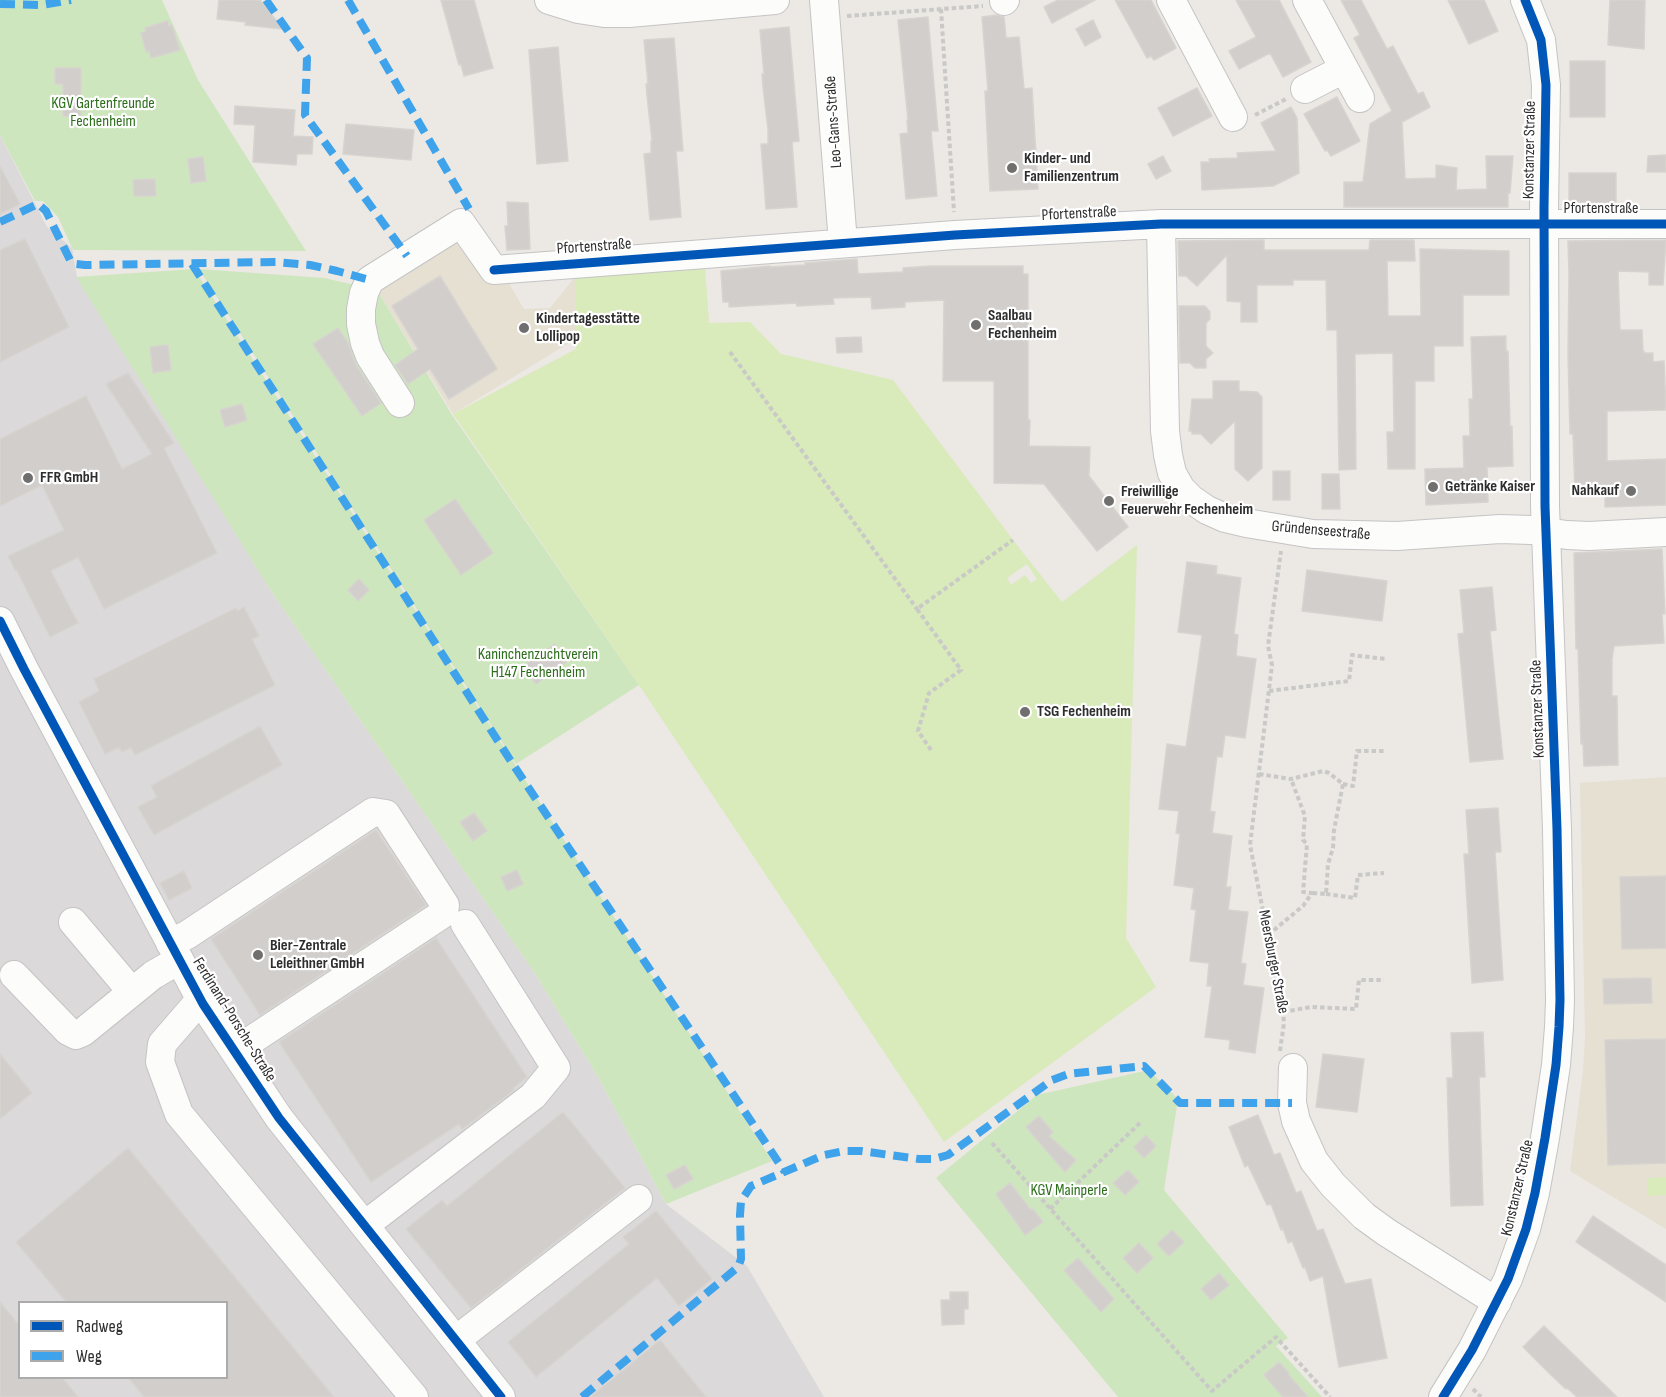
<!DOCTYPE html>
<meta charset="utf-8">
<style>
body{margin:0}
#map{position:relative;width:1666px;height:1397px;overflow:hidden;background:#ece8e4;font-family:"Sofia Sans Condensed",sans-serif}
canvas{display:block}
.legend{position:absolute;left:18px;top:1301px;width:210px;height:78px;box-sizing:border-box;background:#fff;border:2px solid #ababab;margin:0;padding:8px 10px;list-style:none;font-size:18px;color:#2e2e2e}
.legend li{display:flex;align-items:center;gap:12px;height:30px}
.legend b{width:30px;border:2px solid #ababab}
</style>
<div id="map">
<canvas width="1666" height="1397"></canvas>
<ul class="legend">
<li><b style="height:8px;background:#0057b8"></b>Radweg</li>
<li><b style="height:8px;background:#3ea3eb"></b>Weg</li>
</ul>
</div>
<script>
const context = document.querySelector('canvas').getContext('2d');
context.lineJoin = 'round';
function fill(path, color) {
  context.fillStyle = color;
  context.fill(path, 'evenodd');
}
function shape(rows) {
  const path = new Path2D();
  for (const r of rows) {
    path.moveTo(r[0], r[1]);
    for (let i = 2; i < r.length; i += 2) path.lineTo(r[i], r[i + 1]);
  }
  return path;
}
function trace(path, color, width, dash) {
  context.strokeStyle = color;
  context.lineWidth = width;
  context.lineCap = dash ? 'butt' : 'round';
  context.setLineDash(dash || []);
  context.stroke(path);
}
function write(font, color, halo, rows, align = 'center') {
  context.font = font + ' "Sofia Sans Condensed",sans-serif';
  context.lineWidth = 4.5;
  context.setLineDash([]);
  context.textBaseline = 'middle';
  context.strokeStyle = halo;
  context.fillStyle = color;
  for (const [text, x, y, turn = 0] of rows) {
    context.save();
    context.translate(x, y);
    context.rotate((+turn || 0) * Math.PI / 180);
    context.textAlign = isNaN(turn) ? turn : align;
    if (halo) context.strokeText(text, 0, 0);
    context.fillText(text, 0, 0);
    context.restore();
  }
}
fill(shape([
 [0,135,47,227,72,248,77,277,271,591,534,972,598,1077,666,1204,747,1266,824,1397,0,1397],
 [20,1302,226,1302,226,1378,20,1378]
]), '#dcd9db');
fill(shape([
 [457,242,507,280,524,309,550,308,574,278,705,268,709,323,587,332,453,414,377,290],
 [1666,777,1666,1229,1570,1171,1583,1071,1585,1037,1580,783]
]), '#e6e0d3');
fill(shape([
 [0,0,162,0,198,80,306,251,73,250,58,217,43,201,35,201,0,135],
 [194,269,772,1161,666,1204,598,1077,534,972,271,591,76,277],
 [199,269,324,278,377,290,452,415,639,685,516,764],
 [1149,1070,1178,1099,1164,1190,1288,1338,1276,1346,1322,1397,1118,1397,936,1178,1037,1095]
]), '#cee6be');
fill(shape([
 [705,268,709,323,750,322,781,354,893,380,1013,540,1062,602,1137,545,1126,938,1156,987,944,1142,639,685,453,414,576,349,575,278],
 [1027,564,1037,579,1031,583,1025,575,1011,585,1007,578],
 [1666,1177,1666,1195,1647,1196,1647,1178]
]), '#d9eabb');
const building = shape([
 [219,0,260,0,283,29,245,25,246,22,217,19,219,0],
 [441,0,474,0,493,68,464,76,461,64,459,65,441,0],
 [1058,0,1095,0,1052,23,1044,7,1058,0],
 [1115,0,1151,0,1176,48,1154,60,1151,56,1147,58,1115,0],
 [1236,0,1279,0,1311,62,1283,77,1270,53,1239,69,1229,51,1256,37,1236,0],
 [1341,0,1361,0,1387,49,1393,46,1418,94,1423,92,1430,107,1402,122,1405,179,1436,178,1436,165,1457,168,1456,190,1487,189,1486,156,1513,156,1510,193,1508,193,1508,207,1344,207,1344,182,1363,182,1370,124,1392,111,1354,38,1360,35,1341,0],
 [1448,0,1484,0,1498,31,1469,44,1448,0],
 [1610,0,1645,0,1644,49,1608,45,1610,0],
 [997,15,1004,17,1006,38,1019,37,1024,89,1032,88,1038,189,990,191,985,91,988,91,982,17,997,15],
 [928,17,938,131,931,131,937,196,906,199,900,134,908,133,907,120,908,120,898,20,928,17],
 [1093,20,1101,37,1085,46,1076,29,1093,20],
 [167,21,168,21,169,26,172,25,180,50,151,58,149,51,146,52,141,33,146,31,145,28,167,21],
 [789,27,799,141,792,142,797,207,766,209,761,144,768,144,768,130,763,87,762,74,764,74,760,30,789,27],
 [674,38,683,151,676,151,681,217,650,220,644,154,651,153,651,141,652,141,647,96,646,84,648,84,644,40,674,38],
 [558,47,568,161,537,164,529,50,558,47],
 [1570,61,1605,61,1605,117,1570,117,1570,61],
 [55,68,81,68,81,117,63,116,63,84,55,84,55,68],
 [1197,88,1212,116,1173,136,1158,108,1197,88],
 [1337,97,1360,141,1331,156,1327,150,1325,151,1304,114,1337,97],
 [235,106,295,110,293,136,313,137,312,154,297,154,296,165,253,162,255,125,234,124,235,106],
 [1291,107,1297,118,1299,173,1273,186,1202,190,1201,162,1210,162,1209,159,1238,158,1237,153,1276,151,1261,123,1291,107],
 [346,124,414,130,411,160,343,154,346,124],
 [1666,155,1666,172,1647,172,1648,156,1666,155],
 [1163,156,1171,171,1156,179,1148,164,1163,156],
 [203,157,206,181,191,183,188,159,203,157],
 [0,166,20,204,0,214,0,166],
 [1569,173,1616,173,1616,203,1569,203,1569,173],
 [155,179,156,196,134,196,133,180,155,179],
 [507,202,528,203,530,249,507,250,505,226,508,226,507,202],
 [25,239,69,327,0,362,0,250,25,239],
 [1264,240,1264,250,1369,250,1370,240,1414,240,1415,261,1387,261,1388,316,1421,316,1420,249,1509,251,1509,295,1463,295,1463,346,1434,346,1434,381,1415,381,1415,469,1388,469,1387,432,1394,432,1393,353,1355,354,1356,469,1339,470,1337,330,1327,330,1326,280,1293,280,1293,285,1257,285,1257,322,1241,322,1241,302,1227,301,1227,255,1197,286,1186,276,1179,276,1178,241,1264,240],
 [1666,240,1663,285,1649,285,1649,272,1618,271,1620,330,1642,330,1643,351,1644,351,1644,353,1653,353,1653,362,1664,361,1666,410,1607,411,1607,461,1666,459,1666,505,1605,507,1605,493,1575,494,1573,434,1570,434,1568,354,1569,273,1568,241,1666,240],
 [857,259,858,274,903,272,903,268,930,266,1023,266,1023,274,1028,274,1028,420,1030,420,1029,446,1090,447,1089,476,1128,527,1097,551,1044,484,994,483,994,381,943,381,944,300,905,302,905,307,872,309,871,297,833,298,834,304,797,306,796,303,729,307,729,302,723,302,721,271,770,266,770,267,805,265,805,263,857,259],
 [440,276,497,369,449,399,430,369,408,384,395,365,418,349,392,306,440,276],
 [1179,306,1205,306,1210,312,1210,319,1206,323,1206,346,1213,353,1206,359,1206,368,1195,368,1190,363,1180,363,1179,306],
 [338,328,348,343,356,365,381,403,362,416,313,344,338,328],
 [1506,336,1506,351,1508,351,1510,426,1512,426,1513,466,1487,467,1488,502,1426,505,1425,469,1464,468,1463,436,1470,436,1469,399,1473,399,1471,337,1506,336],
 [861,337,862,352,837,353,836,338,861,337],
 [168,345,171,370,153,373,150,347,168,345],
 [128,373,174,443,164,448,217,553,104,609,78,557,51,571,78,623,50,637,17,571,15,570,8,556,64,530,42,485,0,506,0,439,86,396,122,469,152,454,106,384,128,373],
 [1213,381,1239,381,1239,391,1257,392,1262,397,1262,468,1248,481,1235,469,1235,421,1211,444,1201,434,1192,434,1192,431,1189,431,1192,399,1213,399,1213,381],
 [242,404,247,420,225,427,220,410,242,404],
 [1273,471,1290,471,1290,500,1273,500,1273,471],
 [1322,474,1339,474,1340,509,1322,509,1322,474],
 [455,499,493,553,461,575,424,520,455,499],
 [1662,549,1665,614,1662,614,1664,643,1614,646,1612,659,1612,696,1617,696,1618,765,1584,766,1583,744,1581,744,1578,649,1576,649,1574,553,1662,549],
 [1187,562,1217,566,1216,574,1241,578,1234,634,1238,635,1236,656,1256,659,1245,738,1225,735,1222,757,1217,756,1210,811,1215,812,1212,833,1232,836,1226,887,1231,887,1228,910,1248,912,1241,963,1246,964,1243,985,1264,988,1255,1053,1229,1049,1230,1040,1205,1037,1212,986,1207,986,1209,963,1190,961,1196,910,1191,909,1194,888,1174,885,1180,834,1176,833,1179,811,1159,809,1167,744,1186,747,1199,657,1202,635,1178,632,1187,562],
 [1307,570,1387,581,1382,621,1302,611,1307,570],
 [359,579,369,590,358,601,348,590,359,579],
 [1492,587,1496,630,1490,631,1503,759,1470,762,1458,634,1464,633,1460,590,1492,587],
 [244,607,259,636,252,639,275,685,135,755,131,747,122,752,119,747,105,754,79,702,99,691,94,679,236,608,238,611,244,607],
 [555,644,567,662,536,684,523,666,555,644],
 [260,726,282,765,154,835,138,807,157,797,151,786,260,726],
 [1498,808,1501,852,1495,852,1503,980,1472,983,1464,854,1469,854,1466,810,1498,808],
 [474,813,487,831,473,841,460,822,474,813],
 [376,830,426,905,260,1015,211,939,376,830],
 [517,870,523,884,507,891,501,877,517,870],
 [184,871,192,888,169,900,160,883,184,871],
 [1666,876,1666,948,1622,949,1620,877,1666,876],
 [436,938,527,1077,513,1088,514,1090,469,1124,462,1129,459,1124,371,1182,279,1042,436,938],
 [1651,978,1652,1003,1604,1004,1603,979,1651,978],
 [1483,1032,1485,1077,1479,1077,1483,1205,1451,1206,1447,1078,1453,1078,1451,1033,1483,1032],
 [1666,1039,1666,1163,1608,1165,1605,1040,1666,1039],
 [0,1054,32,1093,0,1119,0,1054],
 [1323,1054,1364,1059,1357,1112,1316,1107,1323,1054],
 [563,1112,625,1188,471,1308,406,1229,442,1200,447,1206,563,1112],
 [1258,1115,1274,1155,1280,1153,1296,1193,1301,1191,1317,1231,1323,1229,1345,1284,1371,1279,1387,1358,1339,1367,1323,1276,1310,1281,1305,1267,1303,1268,1292,1241,1288,1243,1283,1229,1281,1230,1271,1204,1267,1205,1248,1165,1245,1167,1229,1127,1258,1115],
 [1039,1116,1053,1132,1049,1136,1076,1160,1065,1172,1026,1127,1039,1116],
 [1146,1135,1156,1146,1144,1158,1134,1147,1146,1135],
 [128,1148,334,1397,144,1397,128,1377,226,1377,226,1302,66,1302,16,1242,128,1148],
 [685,1165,693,1179,674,1189,666,1175,685,1165],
 [1128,1170,1139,1182,1125,1195,1113,1183,1128,1170],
 [1010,1183,1031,1210,1033,1209,1043,1222,1025,1235,996,1194,1010,1183],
 [656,1211,712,1279,679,1306,657,1278,536,1377,508,1342,629,1244,623,1237,656,1211],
 [1593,1216,1666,1265,1666,1302,1576,1242,1593,1216],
 [1172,1230,1184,1242,1169,1256,1157,1244,1172,1230],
 [1139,1243,1153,1258,1137,1273,1123,1258,1139,1243],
 [1078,1258,1114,1299,1101,1312,1064,1270,1078,1258],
 [1219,1273,1229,1285,1211,1300,1201,1289,1219,1273],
 [950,1292,968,1292,968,1309,964,1309,964,1324,942,1325,941,1300,950,1300,950,1292],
 [0,1302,20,1326,20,1377,62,1377,78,1397,0,1397,0,1302],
 [1544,1326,1577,1358,1617,1397,1577,1397,1567,1388,1566,1389,1551,1375,1523,1347,1544,1326],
 [660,1340,706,1397,590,1397,660,1340],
 [1279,1362,1289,1373,1288,1374,1308,1397,1283,1397,1264,1375,1279,1362]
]);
fill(building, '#d1cecb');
trace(building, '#d7d4d0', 1.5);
const minor = shape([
 [549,0,578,9,604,13,629,13,775,0],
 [824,0,843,243],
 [1171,0,1233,117],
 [1307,0,1360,98],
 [1004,1,1005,0],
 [1305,89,1344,69],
 [1161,224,1165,431,1168,455,1172,473,1181,489,1191,499,1207,510,1225,518,1246,523,1313,534,1397,536,1500,529,1531,530,1567,535,1589,536,1666,532],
 [400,403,370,356,365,343,361,324,361,309,364,293,370,280,461,223,494,270,955,235,1161,224,1666,224],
 [0,621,24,669,203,1004,279,1118,501,1397],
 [73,922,132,992],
 [170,943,187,935,373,812,386,814,445,905,444,913,235,1051],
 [14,975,68,1031,76,1035,83,1032,153,975,179,960],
 [200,1000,162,1044,160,1062,179,1114,414,1397],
 [1293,1068,1292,1103,1296,1121,1314,1161,1333,1185,1364,1216,1386,1232,1497,1302],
 [365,1225,533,1096,556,1068,465,924],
 [456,1340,638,1199],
 [1443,1397,1472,1350,1508,1279,1526,1229,1535,1193,1545,1138,1556,1065,1559,1027,1560,1000,1557,829,1545,506,1544,208,1546,85,1541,40,1525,0]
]);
trace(minor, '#c5c4c5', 30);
trace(shape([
 [941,9,954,212],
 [847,16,983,6],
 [1255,115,1286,99],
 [730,352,917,609],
 [1269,691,1349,681,1352,655,1386,659],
 [931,750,918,731,929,693,961,670,917,609,1013,540],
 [1259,774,1291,779,1323,771,1329,773,1343,784,1334,830,1333,848,1328,864,1326,894,1312,893],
 [1343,784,1353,786,1357,751,1386,751],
 [1326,894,1355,898,1358,875,1384,873],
 [1268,935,1303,906,1312,893,1303,892,1307,844,1303,840,1305,816,1291,779],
 [1283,1012,1311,1007,1356,1009,1359,980,1384,980],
 [1280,1051,1284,1023,1283,1012,1250,845,1272,665,1268,646,1281,551],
 [992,1143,1212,1391,1276,1337,1330,1397],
 [1050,1209,1142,1121],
 [1473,1389,1481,1397]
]), '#c9c9c8', 4, [4.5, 3]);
trace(minor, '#fcfcfb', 28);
trace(shape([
 [266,0,307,58,305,115,407,256],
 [348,0,469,209],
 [0,4,41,5,71,0],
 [0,222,38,204,46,211,70,260,76,264,85,265,276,262,310,265,337,271,370,280],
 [192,264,514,766,785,1172],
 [582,1397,738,1267,741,1259,740,1215,741,1201,751,1186,824,1155,844,1151,861,1151,919,1159,934,1159,948,1155,1052,1080,1068,1074,1144,1066,1180,1103,1292,1103]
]), '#3ea3eb', 8, [15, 8]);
trace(shape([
 [494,270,955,235,1161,224,1666,224],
 [0,621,24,669,203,1004,279,1118,501,1397],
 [1443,1397,1472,1350,1508,1279,1526,1229,1535,1193,1545,1138,1556,1065,1559,1027,1560,1000,1557,829,1545,506,1544,208,1546,85,1541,40,1525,0]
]), '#0057b8', 9);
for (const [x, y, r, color] of [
 [1012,168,6,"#706f6e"],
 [976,325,6,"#706f6e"],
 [524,328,6,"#706f6e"],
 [28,478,6,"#706f6e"],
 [1433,487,6,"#706f6e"],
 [1631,491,6,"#706f6e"],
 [1109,501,6,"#706f6e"],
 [1025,712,6,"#706f6e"],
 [258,955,6,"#706f6e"]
]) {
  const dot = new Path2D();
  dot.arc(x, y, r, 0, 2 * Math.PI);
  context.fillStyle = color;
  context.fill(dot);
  trace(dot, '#fff', 2);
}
write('16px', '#2c6e1b', '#fff', [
 ["KGV Gartenfreunde",103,104],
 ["Fechenheim",103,122],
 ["Kaninchenzuchtverein",538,655],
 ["H147 Fechenheim",538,673],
 ["KGV Mainperle",1069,1191]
]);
write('16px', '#2e2e2e', '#fff', [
 ["Leo-Gans-Straße",834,122,-94],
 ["Konstanzer Straße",1530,150,-89],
 ["Pfortenstraße",1601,209],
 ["Pfortenstraße",1079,214,-3],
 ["Pfortenstraße",594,247,-4],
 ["Gründenseestraße",1321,531,5],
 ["Konstanzer Straße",1538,709,-92],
 ["Meersburger Straße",1273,962,79],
 ["Ferdinand-Porsche-Straße",234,1020,58],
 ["Konstanzer Straße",1518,1188,-77]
]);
write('bold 16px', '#2e2e2e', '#fff', [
 ["Kinder- und",1024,159],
 ["Familienzentrum",1024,177],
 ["Saalbau",988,316],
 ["Fechenheim",988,334],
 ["Kindertagesstätte",536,319],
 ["Lollipop",536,337],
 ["FFR GmbH",40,478],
 ["Getränke Kaiser",1445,487],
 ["Nahkauf",1619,491,"right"],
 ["Freiwillige",1121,492],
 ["Feuerwehr Fechenheim",1121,510],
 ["TSG Fechenheim",1037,712],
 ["Bier-Zentrale",270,946],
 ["Leleithner GmbH",270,964]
], 'left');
</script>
